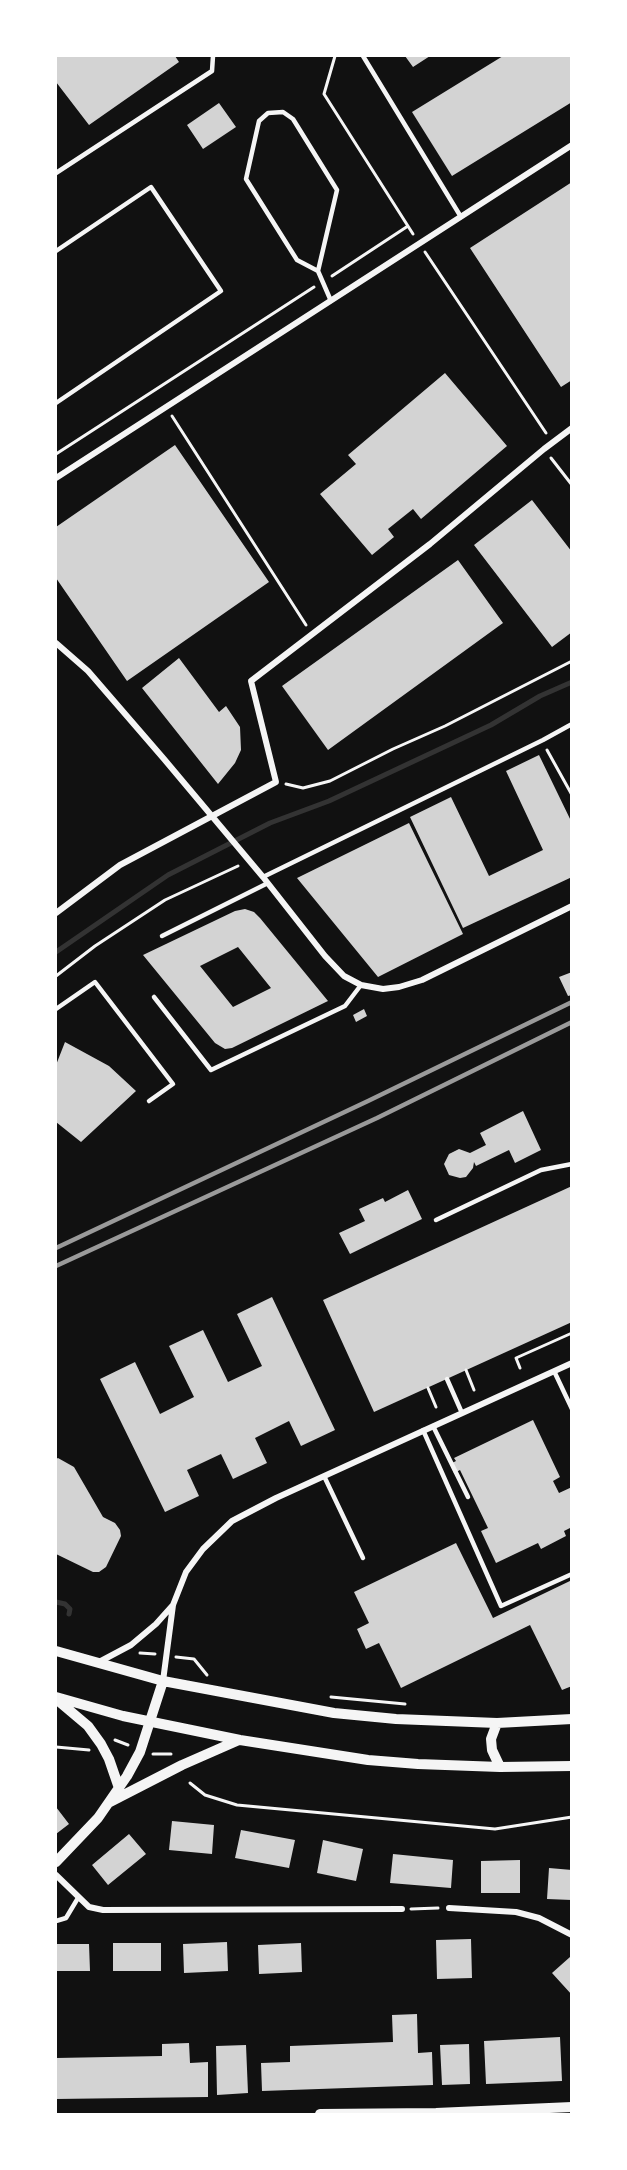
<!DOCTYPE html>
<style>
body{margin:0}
#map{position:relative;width:627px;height:2170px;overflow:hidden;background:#111;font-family:Helvetica,sans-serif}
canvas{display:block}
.frame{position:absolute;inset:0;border:57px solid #fff;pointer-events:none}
</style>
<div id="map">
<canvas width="627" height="2170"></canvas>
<div class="frame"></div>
</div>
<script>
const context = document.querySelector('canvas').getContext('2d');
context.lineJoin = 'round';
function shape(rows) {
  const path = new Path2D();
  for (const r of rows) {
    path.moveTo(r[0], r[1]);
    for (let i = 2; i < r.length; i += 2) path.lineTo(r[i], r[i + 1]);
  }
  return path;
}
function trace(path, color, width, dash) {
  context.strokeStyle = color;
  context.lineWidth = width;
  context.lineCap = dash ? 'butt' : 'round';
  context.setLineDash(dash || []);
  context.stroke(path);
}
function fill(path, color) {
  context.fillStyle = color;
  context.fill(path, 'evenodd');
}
trace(shape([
 [56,952,168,875,270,823,329,801,491,725,540,696,572,682],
 [56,1602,65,1604,70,1609,69,1614]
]), '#333', 5);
fill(shape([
 [56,56,175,56,179,62,89,125,56,82],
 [405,56,430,56,413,67],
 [503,56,572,56,572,102,452,176,412,112],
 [219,103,236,127,203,149,187,125],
 [572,182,572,380,561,387,470,248],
 [445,373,507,446,421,519,413,509,388,529,394,537,372,555,320,494,356,464,348,455],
 [175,445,269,582,127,681,56,578,56,527],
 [532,500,572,552,572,632,552,647,474,545],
 [458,560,503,623,328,750,282,686],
 [179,658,219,712,226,706,240,727,241,750,235,763,218,784,142,688],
 [539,755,572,823,572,877,463,928,410,817,451,797,489,876,543,850,506,771],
 [409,823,463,934,378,977,297,878],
 [245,909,254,912,260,918,328,1001,232,1048,225,1049,215,1043,143,955,235,911],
 [238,947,271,988,233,1007,200,966],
 [572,972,572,995,568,996,559,977],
 [364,1009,367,1016,356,1022,353,1015],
 [65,1042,109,1066,136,1091,81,1142,56,1122,56,1065],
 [523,1111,541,1150,515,1163,509,1150,476,1166,474,1162,473,1168,466,1177,460,1178,449,1175,444,1164,449,1154,459,1149,470,1153,486,1145,480,1133],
 [572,1186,572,1322,374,1412,323,1300],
 [408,1190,422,1219,350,1254,339,1233,365,1221,359,1209,383,1198,385,1202],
 [272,1297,335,1430,301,1446,289,1421,255,1438,267,1463,233,1479,221,1454,187,1470,199,1496,165,1512,100,1379,135,1362,160,1414,194,1397,169,1346,203,1330,228,1382,262,1366,237,1314],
 [533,1420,560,1477,553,1481,559,1493,572,1487,572,1527,564,1531,566,1536,541,1549,538,1543,496,1563,481,1531,488,1528,460,1470,454,1473,450,1464,456,1461,454,1458],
 [58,1458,74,1467,103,1517,115,1523,120,1530,121,1536,106,1567,99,1572,93,1572,56,1554,56,1459],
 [456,1543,493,1618,572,1580,572,1686,562,1690,530,1625,401,1688,379,1643,366,1649,357,1629,369,1623,354,1592],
 [56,1807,69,1824,56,1834],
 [172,1821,214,1825,212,1854,169,1850],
 [241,1830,295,1840,289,1868,235,1858],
 [129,1834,146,1854,108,1885,92,1865],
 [323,1840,363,1849,356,1881,317,1873],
 [393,1854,453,1860,451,1888,390,1883],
 [520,1860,520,1893,481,1893,481,1861],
 [549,1868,572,1870,572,1900,547,1899],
 [471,1939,472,1978,437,1979,436,1940],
 [227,1942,228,1971,184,1973,183,1944],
 [113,1943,161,1943,161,1971,113,1971],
 [301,1943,302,1972,259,1974,258,1945],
 [56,1944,89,1944,90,1971,56,1971],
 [570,1957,572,1958,572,1995,552,1973],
 [417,2014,418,2053,432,2052,433,2085,262,2091,261,2063,290,2062,290,2046,393,2042,392,2015],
 [560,2037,562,2081,486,2084,484,2041],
 [189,2043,190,2063,208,2062,208,2097,56,2099,56,2058,162,2056,162,2044],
 [469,2044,470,2084,442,2085,440,2045],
 [246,2045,248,2093,217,2095,216,2046]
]), '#d3d3d3');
trace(shape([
 [335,56,324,94,413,234],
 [425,252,546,433],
 [332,276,408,226],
 [172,416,306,625],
 [56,454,314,287],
 [551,458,572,485],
 [547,750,572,795],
 [286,784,303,788,330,781,393,749,445,726,572,661],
 [56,976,95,946,165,900,238,866],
 [520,1368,516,1358,572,1333],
 [466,1370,474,1390],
 [428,1388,436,1407],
 [140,1653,155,1654],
 [176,1657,194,1659,207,1675],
 [331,1697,405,1704],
 [115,1740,128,1745],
 [56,1747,89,1750],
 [153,1754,171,1754],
 [190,1783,205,1795,237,1805,495,1829,572,1817],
 [411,1909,438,1908]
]), '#f5f5f5', 3);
trace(shape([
 [363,56,461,217],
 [56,173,212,71,213,56],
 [56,251,151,187,221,291,56,403],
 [318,271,337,190,293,119,283,112,268,113,259,121,246,179,297,260,318,271,331,301],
 [263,877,543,740,572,724],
 [162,936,268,883],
 [154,997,211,1070,345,1006,361,985],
 [56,1009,95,982,173,1084,149,1101],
 [436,1220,541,1170,572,1164],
 [554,1371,572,1409],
 [447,1379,462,1413],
 [433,1426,468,1497],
 [423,1430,501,1606,572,1574],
 [324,1476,363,1558],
 [56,1921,66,1918,78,1898]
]), '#f5f5f5', 4.5);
trace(shape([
 [56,478,572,145],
 [56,643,88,671,164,759,263,877,325,956,344,976,361,985,383,989,399,987,422,980,572,906],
 [56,913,120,865,276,782,251,681,430,544,544,449,572,428],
 [99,1662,131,1645,156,1624,173,1605],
 [163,1681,173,1605,186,1572,203,1549,232,1521,276,1498,572,1363],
 [56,1875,89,1907,103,1910,402,1909],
 [449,1908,516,1912,539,1918,572,1935]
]), '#f5f5f5', 6);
trace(shape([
 [56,1651,163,1681,334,1713,396,1719,497,1723,572,1719],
 [56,1697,123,1716,240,1740,368,1760,418,1764,500,1767,572,1766],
 [56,1699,88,1726,101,1744,109,1759,119,1788],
 [497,1723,491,1739,492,1750,500,1767],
 [110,1802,182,1765,239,1740],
 [56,1862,98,1818,127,1776,140,1752,163,1681],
 [320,2114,436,2113,572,2107]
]), '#f5f5f5', 10);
trace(shape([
 [56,1248,368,1101,572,1002],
 [56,1266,377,1118,572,1022]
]), '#9a9a9a', 4.5);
</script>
